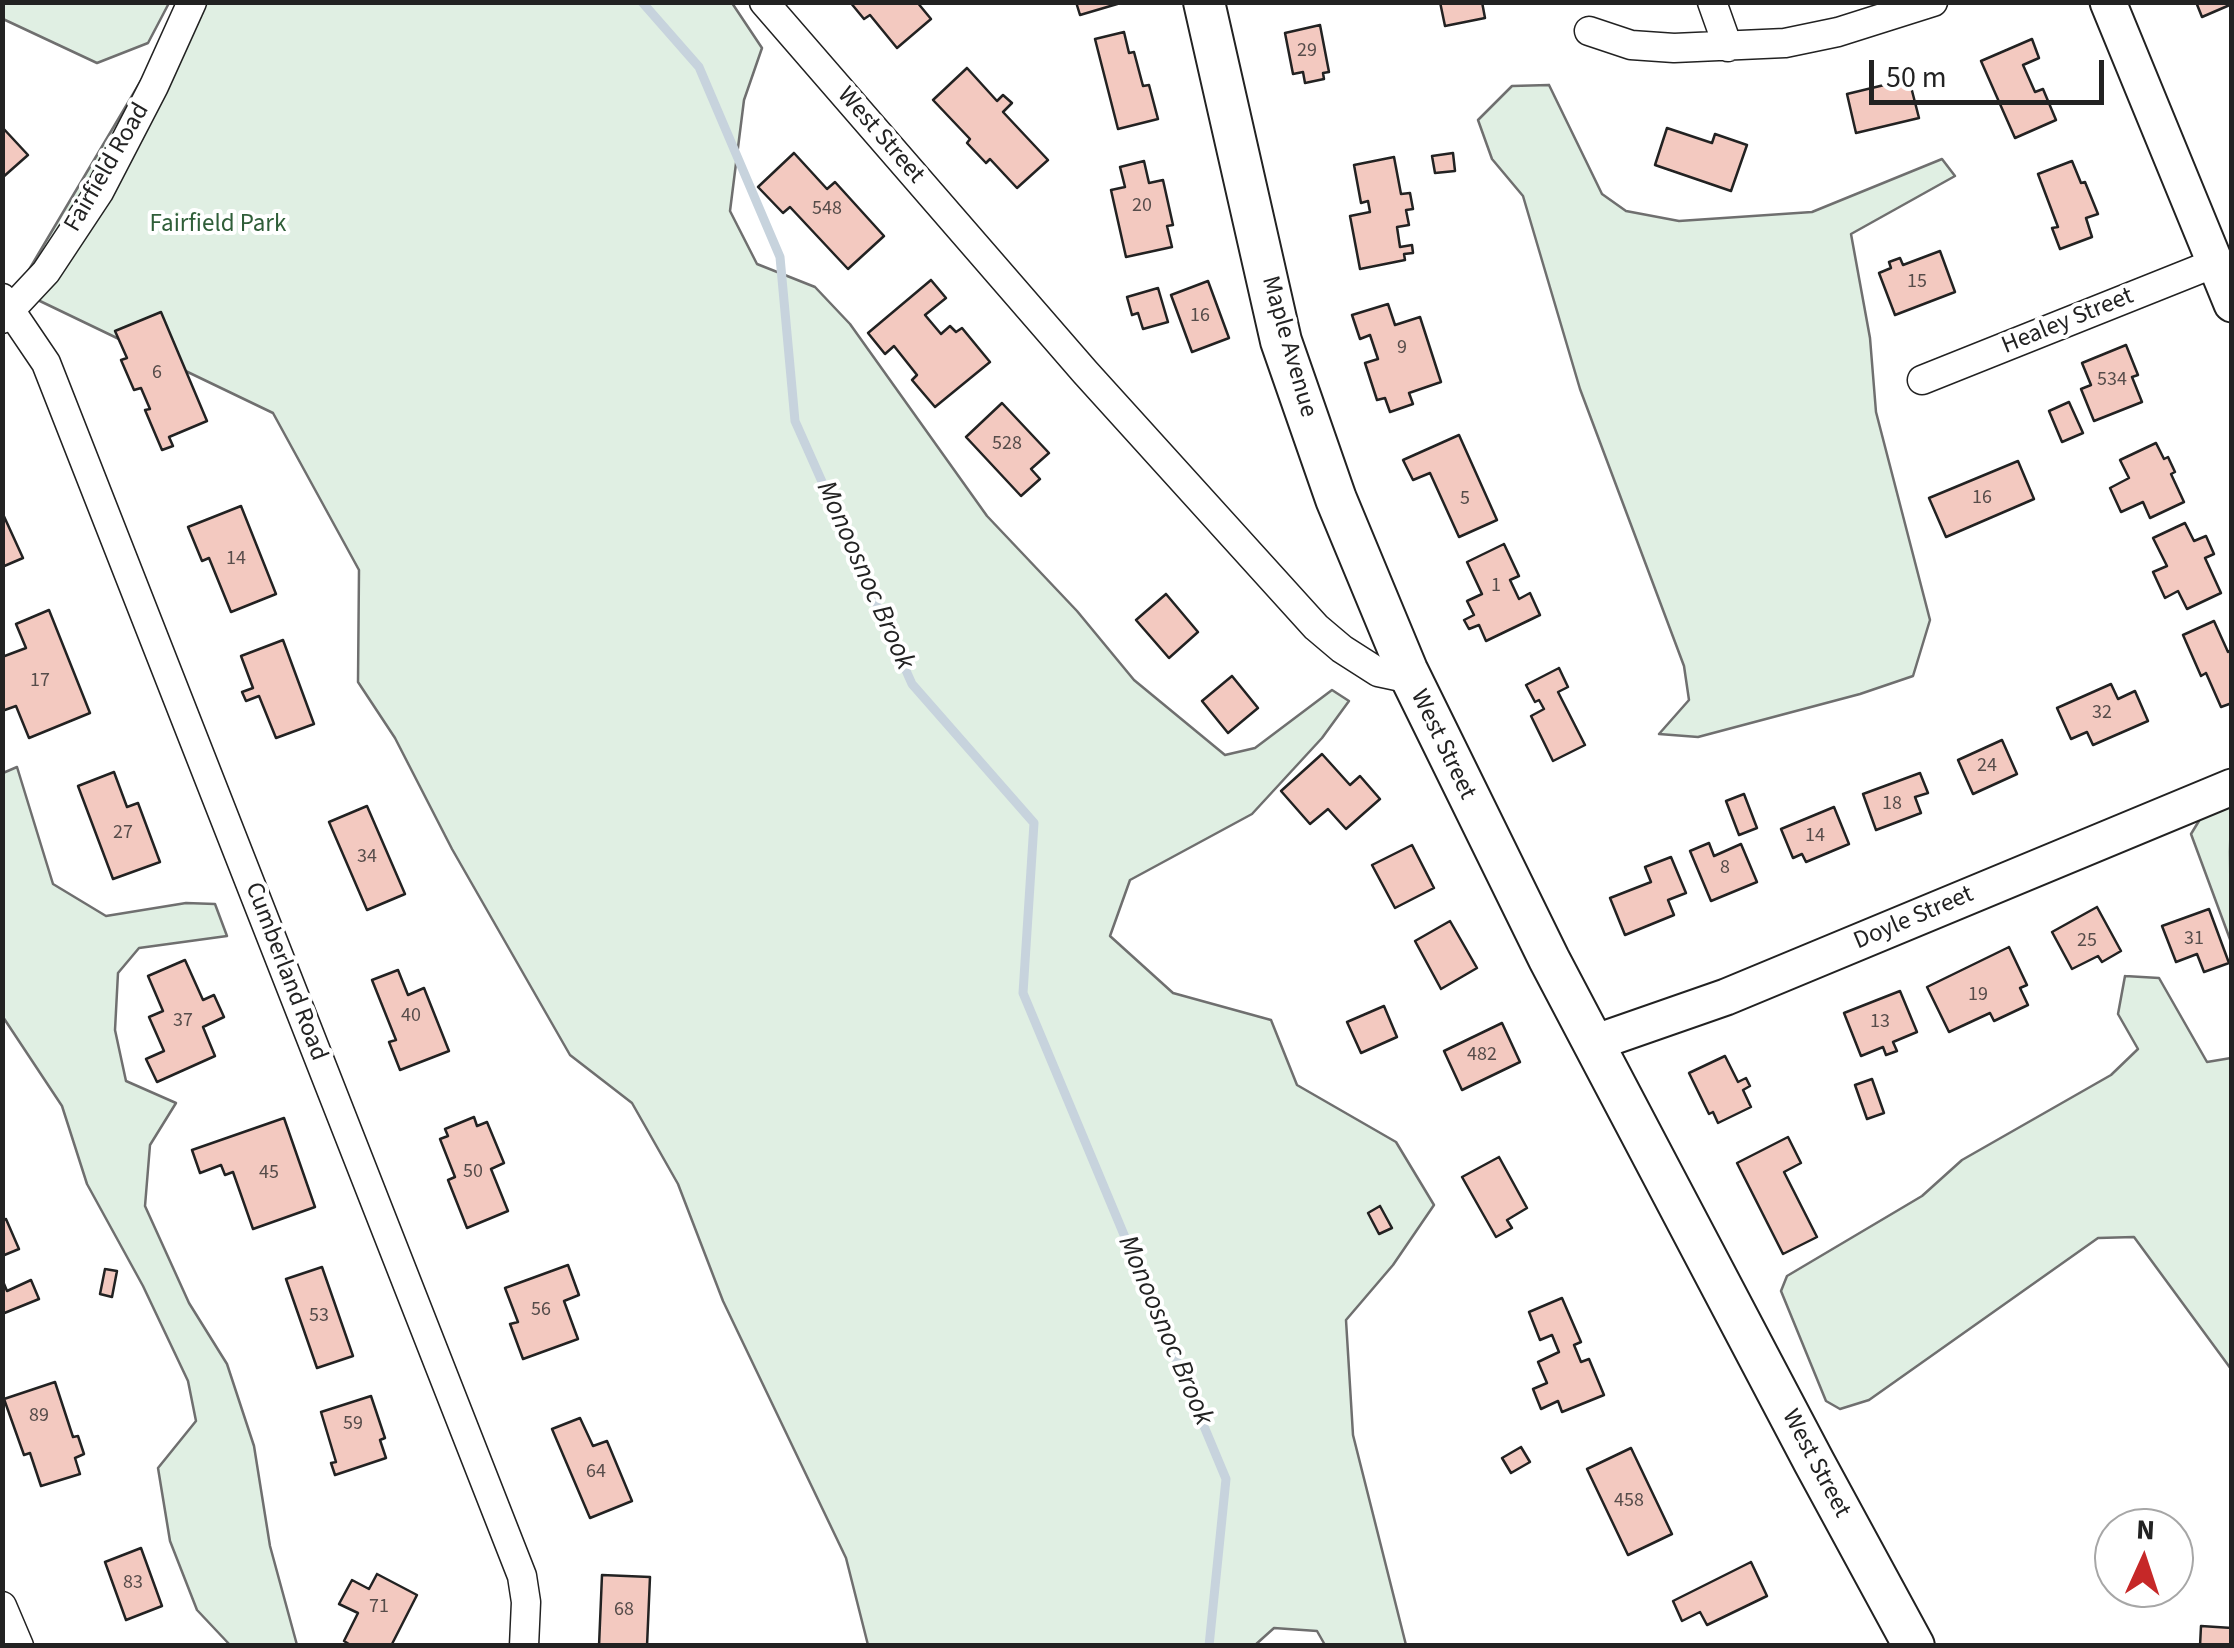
<!DOCTYPE html>
<style>
body{margin:0}
#map{position:relative;width:2234px;height:1648px;overflow:hidden;background:#fff;font-family:"Source Sans 3",sans-serif}
canvas{display:block}
.frame{position:absolute;inset:0;border:5px solid #222;pointer-events:none}
.north{position:absolute;left:2094px;top:1508px;width:100px;height:100px;box-sizing:border-box;background:#fff;border:2px solid #a7a7a7;border-radius:50%;rotate:3deg;font-size:28px;font-weight:700;line-height:40px;text-align:center;color:#222}
.north::after{content:'';display:block;margin:auto;width:35px;height:45px;background:#c62828;clip-path:polygon(50% 0,100% 100%,50% 72%,0 100%)}
.scale{position:absolute;left:1869px;top:60px;width:235px;height:45px;box-sizing:border-box;border:5px solid #222;border-top:0;padding-left:12px;font-size:30px;line-height:35px;white-space:nowrap;color:#222;-webkit-text-stroke:8px #fff;paint-order:stroke}
</style>
<div id="map">
<canvas width="2234" height="1648"></canvas>
<div class="frame"></div>
<div class="north">N</div>
<div class="scale">50 m</div>
</div>
<script>
const context = document.querySelector('canvas').getContext('2d');
context.lineJoin = 'round';
function fill(path, color) {
  context.fillStyle = color;
  context.fill(path, 'evenodd');
}
function shape(rows) {
  const path = new Path2D();
  for (const r of rows) {
    path.moveTo(r[0], r[1]);
    for (let i = 2; i < r.length; i += 2) path.lineTo(r[i], r[i + 1]);
  }
  return path;
}
function trace(path, color, width, dash) {
  context.strokeStyle = color;
  context.lineWidth = width;
  context.lineCap = dash ? 'butt' : 'round';
  context.setLineDash(dash || []);
  context.stroke(path);
}
function write(font, color, halo, rows, align = 'center') {
  context.font = font + ' "Source Sans 3",sans-serif';
  context.lineWidth = 8;
  context.setLineDash([]);
  context.textBaseline = 'middle';
  context.strokeStyle = halo;
  context.fillStyle = color;
  for (const [text, x, y, turn = 0] of rows) {
    context.save();
    context.translate(x, y);
    context.rotate((+turn || 0) * Math.PI / 180);
    context.textAlign = isNaN(turn) ? turn : align;
    if (halo) context.strokeText(text, 0, 0);
    context.fillText(text, 0, 0);
    context.restore();
  }
}
const green = shape([
 [2,3,3,2,169,3,148,43,97,63,3,19,2,3],
 [187,3,732,3,762,48,744,100,730,211,757,264,815,287,850,324,987,516,1077,611,1134,680,1225,755,1255,748,1332,690,1349,701,1322,738,1252,814,1130,880,1110,936,1173,993,1271,1020,1297,1085,1396,1142,1434,1205,1393,1265,1346,1320,1353,1435,1406,1645,1325,1645,1317,1631,1274,1628,1254,1646,868,1645,846,1558,723,1301,678,1184,632,1103,570,1055,452,849,395,738,358,682,359,570,273,413,17,290,187,3],
 [1549,85,1602,194,1626,211,1679,221,1812,212,1942,159,1955,176,1851,234,1870,338,1876,412,1930,620,1913,676,1860,694,1698,737,1659,734,1689,700,1684,666,1580,389,1523,196,1492,159,1478,120,1512,86,1549,85],
 [17,767,53,884,106,916,186,903,215,904,227,936,139,948,118,973,115,1030,126,1081,176,1103,150,1145,145,1206,189,1303,227,1364,254,1446,270,1546,297,1645,230,1645,197,1610,170,1541,158,1468,196,1421,188,1381,143,1286,87,1184,62,1106,3,1017,3,773,17,767],
 [2231,801,2230,852,2231,942,2191,834,2205,811,2231,801],
 [2125,976,2159,978,2207,1062,2231,1058,2231,1369,2134,1237,2098,1238,1869,1400,1840,1409,1826,1401,1781,1291,1787,1276,1922,1196,1962,1160,2111,1075,2138,1049,2118,1014,2125,976]
]);
fill(green, '#e0efe3');
trace(green, '#6f6f6f', 2.5);
trace(shape([
 [642,2,699,67,780,257,795,421,912,684,1034,823,1023,993,1226,1479,1209,1646]
]), '#c7d3dd', 9);
const building = shape([
 [850,2,917,2,931,19,897,48,870,15,864,19,850,2],
 [1076,2,1124,2,1080,15,1076,2],
 [1440,2,1482,2,1485,18,1445,26,1440,2],
 [2196,2,2232,2,2232,4,2202,17,2196,2],
 [1320,25,1329,72,1323,73,1324,79,1305,83,1303,72,1293,74,1285,33,1320,25],
 [1124,32,1129,53,1134,52,1143,86,1149,85,1158,119,1118,129,1095,39,1124,32],
 [2032,39,2039,58,2023,65,2035,92,2043,89,2056,120,2015,138,1981,61,2032,39],
 [967,68,997,101,1003,95,1012,103,1003,112,1048,160,1017,188,990,159,986,163,967,143,970,139,933,100,967,68],
 [1909,79,1919,118,1856,133,1847,94,1909,79],
 [2,127,28,155,2,178,2,127],
 [1667,128,1712,143,1715,134,1747,145,1731,191,1655,165,1667,128],
 [794,153,827,189,835,182,884,236,848,269,790,207,783,213,758,187,794,153],
 [1453,153,1455,171,1435,173,1432,156,1453,153],
 [1394,157,1401,194,1410,193,1413,209,1406,210,1409,225,1397,227,1400,247,1412,245,1413,253,1404,254,1405,260,1360,269,1350,216,1370,212,1368,201,1361,203,1354,165,1394,157],
 [1144,161,1149,183,1163,180,1173,225,1167,226,1172,247,1126,257,1111,190,1125,187,1120,167,1144,161],
 [2072,161,2081,183,2085,182,2098,214,2086,218,2092,237,2060,249,2052,228,2058,227,2038,174,2072,161],
 [1940,251,1955,292,1895,315,1879,273,1891,268,1889,262,1900,258,1903,265,1940,251],
 [931,280,946,298,925,315,941,334,950,326,956,332,962,328,990,362,935,407,912,380,917,375,894,346,885,354,868,333,931,280],
 [1208,281,1229,338,1192,352,1171,295,1208,281],
 [1158,288,1168,322,1143,329,1138,313,1132,315,1127,297,1158,288],
 [1388,304,1395,325,1420,317,1441,382,1409,393,1413,404,1390,412,1385,398,1377,400,1365,363,1378,359,1370,335,1360,339,1352,315,1388,304],
 [161,312,207,421,169,437,173,446,162,450,145,410,150,409,141,388,134,390,121,360,127,358,115,331,161,312],
 [2126,345,2138,375,2132,377,2142,402,2094,421,2081,389,2091,385,2082,363,2126,345],
 [2069,402,2083,433,2062,442,2049,411,2069,402],
 [1002,403,1049,453,1031,469,1040,479,1021,496,966,437,1002,403],
 [1459,435,1497,520,1459,537,1430,473,1413,480,1403,460,1459,435],
 [2156,443,2164,459,2168,457,2175,472,2171,474,2184,502,2150,518,2143,502,2121,512,2110,488,2129,478,2120,460,2156,443],
 [2018,461,2034,499,1946,537,1929,498,2018,461],
 [241,506,276,594,231,612,209,558,202,561,188,527,241,506],
 [2,512,23,558,2,567,2,512],
 [2185,523,2194,541,2206,536,2214,554,2205,558,2221,593,2187,609,2178,591,2165,598,2153,572,2167,566,2153,538,2185,523],
 [1504,544,1519,576,1510,580,1519,599,1530,593,1540,615,1486,641,1479,625,1469,629,1464,620,1474,615,1467,601,1482,594,1467,562,1504,544],
 [1166,594,1198,632,1169,658,1136,620,1166,594],
 [49,610,90,713,29,738,16,706,2,711,2,657,26,648,16,624,49,610],
 [2214,621,2228,652,2232,650,2232,703,2221,707,2206,673,2201,676,2183,635,2214,621],
 [283,640,314,724,276,738,259,696,246,701,242,692,253,688,241,656,283,640],
 [1559,668,1568,687,1558,692,1585,745,1553,761,1531,716,1544,709,1539,700,1535,702,1526,685,1559,668],
 [1232,676,1258,708,1228,733,1202,701,1232,676],
 [2111,684,2118,699,2135,691,2148,721,2093,745,2087,732,2071,739,2057,708,2111,684],
 [2002,740,2017,774,1973,794,1958,760,2002,740],
 [1322,754,1350,785,1360,776,1380,799,1346,829,1328,809,1310,824,1281,791,1322,754],
 [114,772,127,807,138,803,160,862,113,879,78,786,114,772],
 [1920,773,1928,793,1915,797,1921,813,1876,830,1863,794,1920,773],
 [1744,794,1757,828,1739,835,1726,801,1744,794],
 [367,806,405,894,367,910,329,822,367,806],
 [1834,807,1849,844,1806,862,1802,854,1793,858,1781,829,1834,807],
 [1709,843,1714,856,1741,844,1757,882,1711,901,1690,851,1709,843],
 [1412,845,1434,888,1395,908,1372,865,1412,845],
 [1671,857,1686,893,1668,900,1674,915,1625,935,1610,898,1651,882,1645,867,1671,857],
 [2097,907,2121,951,2102,962,2098,956,2072,969,2052,932,2097,907],
 [2209,909,2229,963,2204,972,2197,954,2176,962,2162,926,2209,909],
 [1450,921,1477,968,1441,989,1415,941,1450,921],
 [2009,947,2027,985,2020,988,2028,1005,1994,1021,1990,1013,1949,1032,1927,987,2009,947],
 [185,960,203,1000,214,995,224,1017,203,1027,215,1056,157,1082,146,1059,164,1051,149,1017,163,1011,148,976,185,960],
 [398,970,408,995,424,988,449,1051,400,1070,389,1042,396,1040,372,980,398,970],
 [1900,991,1917,1032,1893,1042,1897,1051,1886,1055,1883,1047,1861,1056,1844,1013,1900,991],
 [1384,1006,1397,1037,1361,1053,1347,1022,1384,1006],
 [1502,1023,1520,1062,1462,1090,1444,1051,1502,1023],
 [1725,1056,1738,1082,1746,1078,1750,1086,1743,1090,1751,1107,1718,1123,1713,1112,1709,1114,1689,1073,1725,1056],
 [1872,1079,1884,1113,1867,1119,1855,1085,1872,1079],
 [474,1117,477,1126,487,1122,504,1163,491,1169,508,1211,467,1228,448,1180,455,1177,440,1139,448,1136,445,1129,474,1117],
 [284,1118,315,1207,253,1229,233,1172,225,1175,221,1165,200,1173,192,1150,284,1118],
 [1788,1137,1801,1163,1784,1172,1817,1237,1783,1254,1737,1163,1788,1137],
 [1499,1157,1527,1208,1507,1220,1512,1228,1496,1237,1462,1177,1499,1157],
 [1380,1206,1392,1228,1379,1234,1368,1213,1380,1206],
 [6,1219,19,1249,2,1256,2,1220,6,1219],
 [568,1265,579,1295,564,1301,578,1339,523,1359,510,1324,518,1322,505,1288,568,1265],
 [322,1267,353,1356,317,1368,286,1279,322,1267],
 [105,1269,117,1271,112,1297,100,1294,105,1269],
 [2,1279,7,1291,31,1280,39,1299,2,1314,2,1279],
 [1562,1298,1581,1342,1574,1345,1581,1362,1589,1359,1604,1395,1562,1412,1558,1401,1541,1409,1533,1389,1547,1383,1538,1362,1559,1352,1552,1335,1540,1340,1529,1312,1562,1298],
 [55,1382,73,1437,78,1436,84,1454,75,1458,80,1474,41,1486,30,1453,24,1455,4,1399,55,1382],
 [371,1396,385,1438,380,1440,386,1458,335,1475,331,1463,336,1462,321,1412,371,1396],
 [580,1418,593,1446,607,1441,632,1501,590,1518,552,1429,580,1418],
 [1521,1447,1530,1462,1511,1473,1502,1458,1521,1447],
 [1631,1448,1672,1534,1628,1555,1587,1469,1631,1448],
 [141,1548,162,1606,126,1620,105,1562,141,1548],
 [1751,1562,1767,1596,1707,1625,1700,1612,1682,1621,1673,1601,1751,1562],
 [377,1574,417,1595,391,1646,352,1646,344,1641,358,1613,339,1604,352,1580,369,1589,377,1574],
 [602,1575,650,1577,647,1646,599,1646,602,1575],
 [2201,1626,2232,1628,2232,1646,2200,1646,2201,1626]
]);
fill(building, '#f3c9c0');
trace(building, '#222', 2.5);
const minor = shape([
 [764,2,1085,372,1316,627,1342,649,1378,672,1411,679],
 [1712,2,1728,47],
 [1589,31,1631,45,1674,48,1785,43,1838,32,1933,2],
 [2,298,46,363,522,1576,526,1602,524,1646],
 [2,319,46,272,99,192,154,86,192,2],
 [1922,380,2215,263],
 [2,1606,19,1646]
]);
const tertiary = shape([
 [2108,2,2232,304],
 [1594,1043,1726,997,2232,787]
]);
const secondary = shape([
 [1204,2,1281,341,1336,499,1407,670,1549,959,1814,1462,1914,1646]
]);
trace(minor, '#222', 31);
trace(tertiary, '#222', 39);
trace(secondary, '#222', 44);
trace(minor, '#fff', 28);
trace(tertiary, '#fff', 35);
trace(secondary, '#fff', 40);
write('20px', '#564c4a', null, [
 ["29",1307,52],
 ["20",1142,207],
 ["548",827,210],
 ["15",1917,283],
 ["16",1200,317],
 ["9",1402,349],
 ["6",157,374],
 ["534",2112,381],
 ["528",1007,445],
 ["16",1982,499],
 ["5",1465,500],
 ["14",236,560],
 ["1",1496,587],
 ["17",40,682],
 ["32",2102,714],
 ["24",1987,767],
 ["18",1892,805],
 ["27",123,834],
 ["14",1815,837],
 ["34",367,858],
 ["8",1725,869],
 ["31",2194,940],
 ["25",2087,942],
 ["19",1978,996],
 ["40",411,1017],
 ["37",183,1022],
 ["13",1880,1023],
 ["482",1482,1056],
 ["50",473,1173],
 ["45",269,1174],
 ["56",541,1311],
 ["53",319,1317],
 ["89",39,1417],
 ["59",353,1425],
 ["64",596,1473],
 ["458",1629,1502],
 ["83",133,1584],
 ["71",379,1608],
 ["68",624,1611]
]);
write('25px', '#222', '#fff', [
 ["West Street",880,136,49],
 ["Fairfield Road",108,168,-60],
 ["Healey Street",2068,322,-22],
 ["Maple Avenue",1288,347,74],
 ["West Street",1442,745,64],
 ["Doyle Street",1914,919,-23],
 ["Cumberland Road",285,972,69],
 ["West Street",1815,1464,62]
]);
write('25px', '#2f5e38', '#fff', [
 ["Fairfield Park",218,226]
]);
write('italic 28px', '#222', '#fff', [
 ["Monoosnoc Brook",864,576,66],
 ["Monoosnoc Brook",1164,1331,67]
]);
</script>
